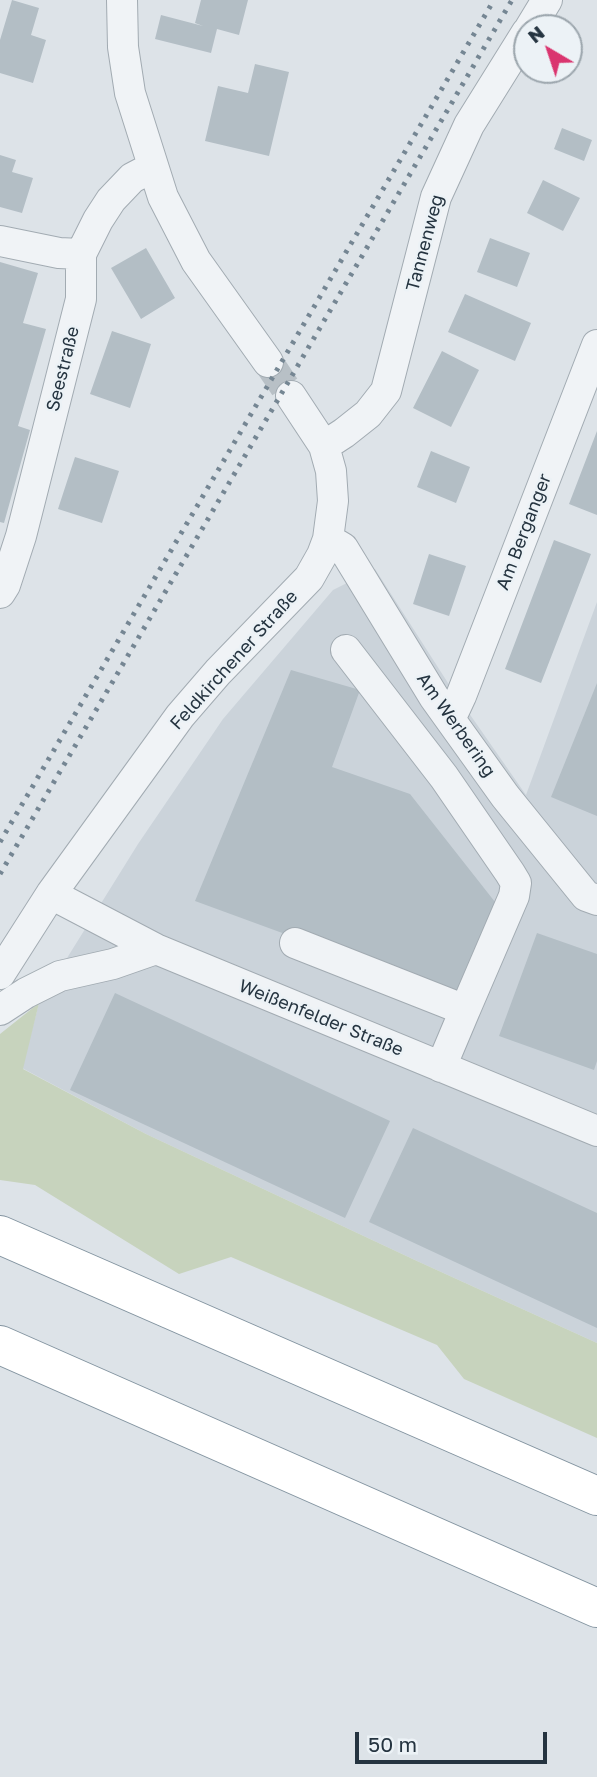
<!DOCTYPE html>
<meta charset="utf-8">
<style>
body{margin:0}
#map{position:relative;width:597px;height:1777px;overflow:hidden;background:#dde3e8;font-family:"Golos Text",sans-serif}
canvas{display:block}
.north{position:absolute;left:513px;top:14px;width:70px;height:70px;box-sizing:border-box;background:#ecf2f6;border:2px solid #9ca6ad;border-radius:50%;rotate:321deg;font-size:19px;font-weight:700;line-height:28px;text-align:center;color:#253440}
.north::after{content:'';display:block;margin:auto;width:24px;height:32px;background:#da356f;clip-path:polygon(50% 0,100% 100%,50% 72%,0 100%)}
.scale{position:absolute;left:355px;top:1732px;width:192px;height:32px;box-sizing:border-box;border:4px solid #253440;border-top:0;padding-left:9px;font-size:21px;line-height:24px;white-space:nowrap;color:#253440;-webkit-text-stroke:5px #ecf2f6;paint-order:stroke}
</style>
<div id="map">
<canvas width="597" height="1777"></canvas>
<div class="north">N</div>
<div class="scale">50 m</div>
</div>
<script>
const context = document.querySelector('canvas').getContext('2d');
context.lineJoin = 'round';
function fill(path, color) {
  context.fillStyle = color;
  context.fill(path, 'evenodd');
}
function shape(rows) {
  const path = new Path2D();
  for (const r of rows) {
    path.moveTo(r[0], r[1]);
    for (let i = 2; i < r.length; i += 2) path.lineTo(r[i], r[i + 1]);
  }
  return path;
}
function trace(path, color, width, dash) {
  context.strokeStyle = color;
  context.lineWidth = width;
  context.lineCap = dash ? 'butt' : 'round';
  context.setLineDash(dash || []);
  context.stroke(path);
}
function write(font, color, halo, rows, align = 'center') {
  context.font = font + ' "Golos Text",sans-serif';
  context.lineWidth = 5;
  context.setLineDash([]);
  context.textBaseline = 'middle';
  context.strokeStyle = halo;
  context.fillStyle = color;
  for (const [text, x, y, turn = 0] of rows) {
    context.save();
    context.translate(x, y);
    context.rotate((+turn || 0) * Math.PI / 180);
    context.textAlign = isNaN(turn) ? turn : align;
    if (halo) context.strokeText(text, 0, 0);
    context.fillText(text, 0, 0);
    context.restore();
  }
}
fill(shape([
 [375,569,448,683,526,795,597,602,597,1343,417,1261,146,1134,22,1068,39,1003,138,844,223,719,333,590]
]), '#cbd3da');
fill(shape([
 [39,1003,23,1069,146,1134,417,1261,597,1343,597,1438,464,1379,437,1345,231,1257,179,1274,35,1185,0,1180,0,1034]
]), '#c7d3bd');
fill(shape([
 [12,0,39,8,31,35,46,40,33,83,0,73,0,40],
 [201,0,248,0,239,35,217,29,211,53,155,39,161,15,203,26,195,23],
 [255,64,289,72,269,156,205,141,218,86,248,93],
 [562,128,592,140,584,161,554,149],
 [0,155,16,160,12,172,33,178,22,213,0,207],
 [543,180,580,198,563,231,527,213],
 [490,238,530,253,517,287,477,272],
 [146,248,175,298,141,319,111,268],
 [0,262,38,273,23,323,46,329,18,426,30,430,4,523,0,522],
 [465,294,531,323,515,361,448,332],
 [112,331,151,344,130,408,90,394],
 [442,351,479,370,451,427,413,408],
 [597,431,597,515,569,504],
 [431,451,470,467,456,503,417,487],
 [75,457,119,471,102,523,58,509],
 [554,540,591,554,541,683,505,669],
 [429,554,466,566,449,616,413,604],
 [291,670,360,690,332,767,410,794,495,902,457,997,195,901],
 [597,683,597,816,551,797],
 [537,933,597,954,597,1061,594,1070,499,1036],
 [115,993,390,1121,345,1218,70,1090],
 [413,1128,597,1213,597,1328,369,1222]
]), '#b3bec5');
trace(shape([
 [268,362,291,396]
]), '#b8c0c6', 30, [30, 15]);
const minor = shape([
 [122,0,123,47,130,93,163,197,196,261,268,362],
 [530,28,547,0],
 [0,241,59,253,81,254],
 [324,446,344,433,368,414,386,391,436,197,469,125,527,32],
 [328,539,343,548,434,697,505,796,586,896,597,900],
 [0,593,5,585,21,536,81,299,81,254,98,220,111,200,132,178,153,167],
 [448,716,454,711,461,696,597,345],
 [51,894,156,949,597,1131],
 [295,943,465,1010,514,896,516,883,510,873,444,777,346,650],
 [0,974,51,894,180,716,218,672,309,578,322,555,328,539,333,501,331,471,324,446,291,396],
 [0,1010,26,993,60,976,113,964,156,949],
 [441,1067,465,1010]
]);
const highway = shape([
 [0,1235,597,1496],
 [0,1345,597,1608]
]);
trace(minor, '#a2abb2', 32);
trace(highway, '#8394a0', 40);
trace(minor, '#f0f3f6', 30);
trace(highway, '#fff', 38);
trace(shape([
 [0,842,494,0],
 [0,874,512,0]
]), '#758693', 5, [3.5, 7]);
write('18px', '#253440', '#ecf2f6', [
 ["Tannenweg",425,243,-75],
 ["Seestraße",63,369,-76],
 ["Am Berganger",524,532,-69],
 ["Feldkirchener Straße",234,660,-48],
 ["Am Werbering",456,725,55],
 ["Weißenfelder Straße",321,1018,22]
]);
</script>
